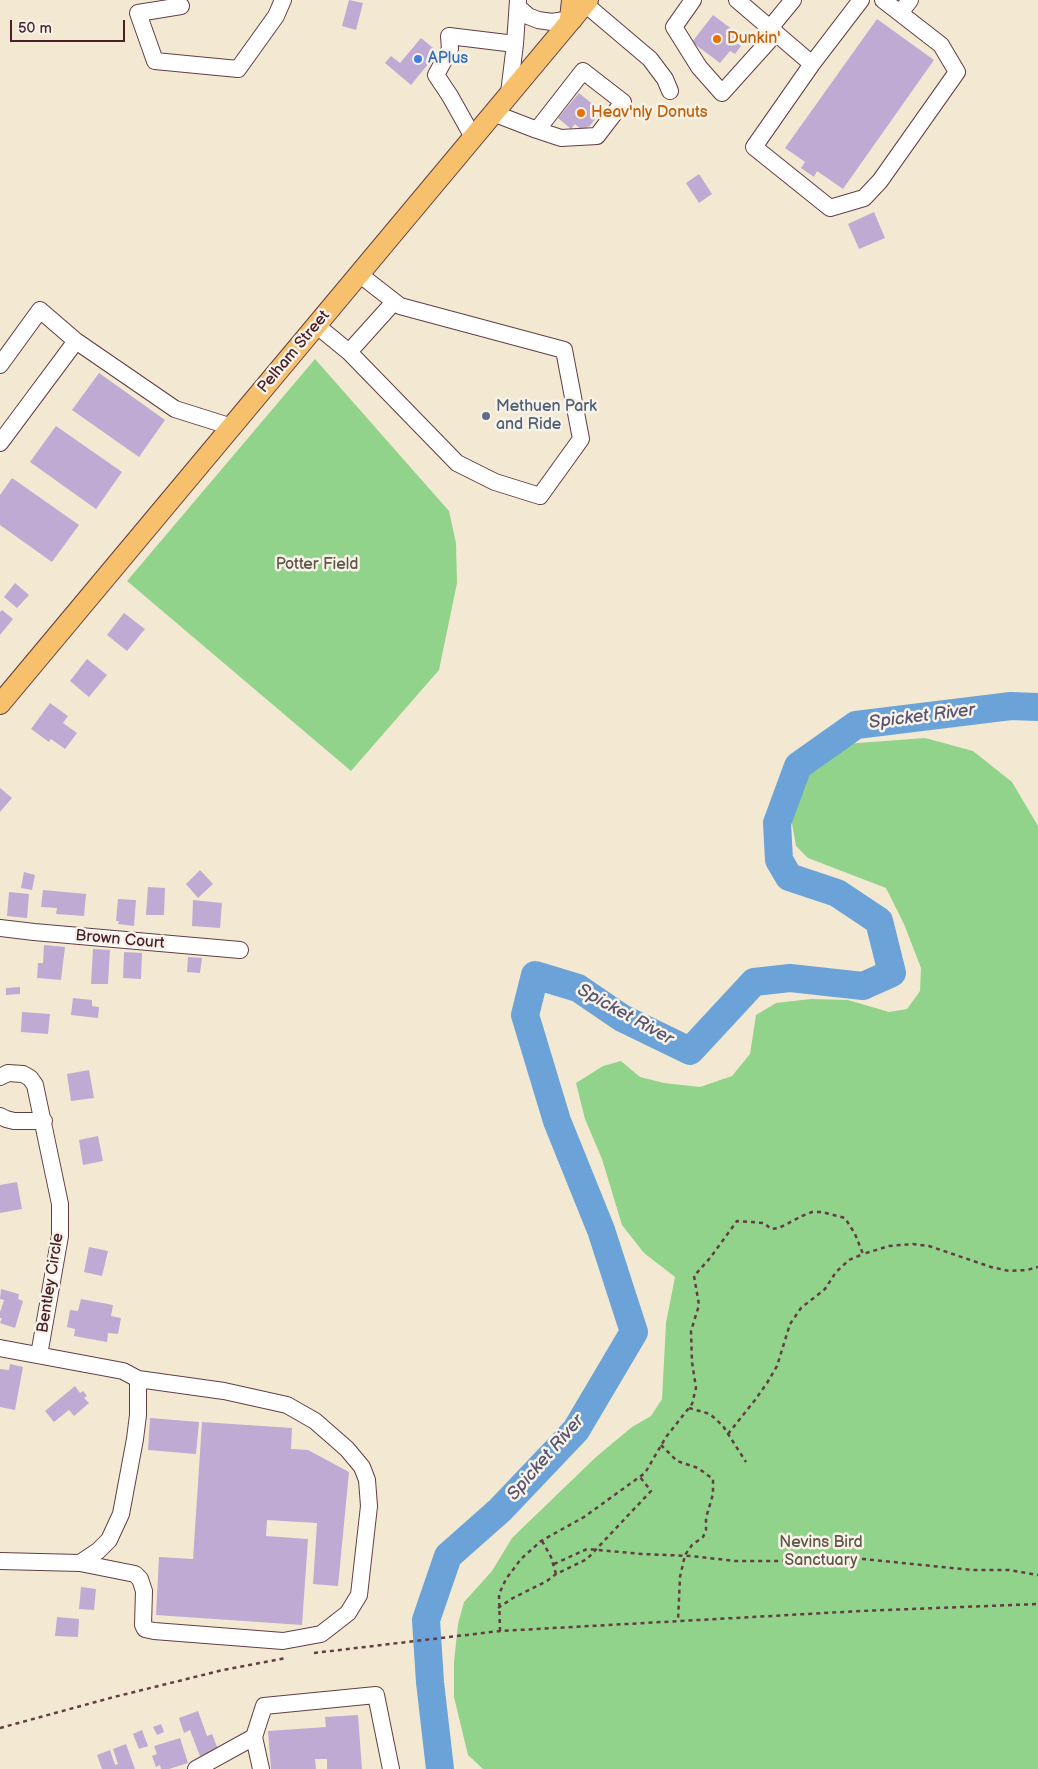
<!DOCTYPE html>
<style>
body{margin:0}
#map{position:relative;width:1038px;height:1769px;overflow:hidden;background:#f3e9d3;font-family:"Balsamiq Sans",sans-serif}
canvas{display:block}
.scale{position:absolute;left:10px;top:20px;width:115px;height:22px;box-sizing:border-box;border:2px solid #4a1f2b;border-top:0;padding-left:6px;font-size:15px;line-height:18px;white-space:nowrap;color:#4a1f2b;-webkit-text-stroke:4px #f7f3e8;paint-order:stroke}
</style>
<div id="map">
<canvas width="1038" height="1769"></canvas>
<div class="scale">50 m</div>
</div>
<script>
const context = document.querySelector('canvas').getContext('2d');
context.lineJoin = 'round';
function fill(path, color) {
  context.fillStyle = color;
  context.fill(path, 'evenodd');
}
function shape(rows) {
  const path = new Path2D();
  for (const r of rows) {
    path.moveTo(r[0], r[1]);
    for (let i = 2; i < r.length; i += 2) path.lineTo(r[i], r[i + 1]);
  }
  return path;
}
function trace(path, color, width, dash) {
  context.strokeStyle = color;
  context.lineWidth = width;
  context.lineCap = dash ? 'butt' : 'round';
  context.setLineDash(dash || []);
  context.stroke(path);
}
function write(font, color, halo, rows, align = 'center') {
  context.font = font + ' "Balsamiq Sans",sans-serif';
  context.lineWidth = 5;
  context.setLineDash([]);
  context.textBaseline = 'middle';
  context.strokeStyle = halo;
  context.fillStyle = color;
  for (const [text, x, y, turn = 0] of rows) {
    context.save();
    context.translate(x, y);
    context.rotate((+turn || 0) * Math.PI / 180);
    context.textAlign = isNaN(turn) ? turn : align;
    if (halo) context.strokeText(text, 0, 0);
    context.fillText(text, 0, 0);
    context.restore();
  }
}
fill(shape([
 [315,359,449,511,456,543,457,583,439,670,351,771,127,581],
 [925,738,973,751,1012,782,1038,826,1038,1769,483,1769,468,1755,454,1697,454,1662,458,1624,464,1602,492,1571,512,1538,596,1457,632,1427,651,1416,662,1399,666,1323,675,1277,644,1253,622,1225,602,1159,585,1119,576,1083,603,1066,621,1061,640,1077,664,1083,700,1087,732,1076,750,1054,756,1015,776,1003,811,999,848,1000,889,1012,907,1009,920,991,921,968,904,924,886,888,808,858,796,846,791,818,801,785,820,760,845,744]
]), '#91d38b');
trace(shape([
 [440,1769,430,1682,426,1620,448,1556,500,1510,576,1430,634,1332,601,1230,557,1121,525,1015,535,975,578,988,622,1018,690,1051,754,982,790,978,863,986,892,973,879,921,837,893,789,877,779,860,777,823,798,766,856,725,1011,706,1038,707]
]), '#6ba3d9', 28);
fill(shape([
 [349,0,363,3,356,30,342,26],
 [713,15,741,36,736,42,741,46,735,54,730,51,720,63,692,42],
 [877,19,934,60,843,189,817,171,814,177,801,168,805,162,785,148],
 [421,38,438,52,411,85,385,63,391,56,400,63],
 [579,93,601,111,589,127,588,126,584,132,575,124,571,129,558,118],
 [699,174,712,194,699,203,686,183],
 [874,212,885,238,859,249,848,224],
 [99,373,165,420,139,457,72,410],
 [56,426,122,472,96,509,30,462],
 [12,478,79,525,52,562,0,525,0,495],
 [15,583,29,595,17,608,4,597],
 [2,610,13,619,0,635,0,612],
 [124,613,145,629,127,651,107,635],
 [87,659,107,675,89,697,70,681],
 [50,703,68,716,63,723,77,733,65,749,51,739,49,742,31,729],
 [0,788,12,798,0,812],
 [200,870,213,884,198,898,186,884],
 [24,872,35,875,32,890,21,888],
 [148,887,165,888,164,915,146,915],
 [43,890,86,894,84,916,56,914,57,908,41,907],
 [9,892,29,894,27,918,7,916],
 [118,899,136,900,134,926,118,924,119,921,116,921],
 [193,900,222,903,220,928,192,926],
 [44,945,65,947,61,980,37,978,38,963,43,963],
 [93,949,110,950,108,984,91,984],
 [124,952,142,953,141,979,123,978],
 [188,957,202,958,200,973,187,972],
 [20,987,20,994,6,995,6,988],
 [73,998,92,1000,92,1006,99,1007,98,1018,71,1015],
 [22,1012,50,1014,48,1034,21,1032],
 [89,1070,94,1098,71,1101,67,1074],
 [98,1136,103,1161,83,1165,79,1140],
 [17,1182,22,1209,0,1213,0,1185],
 [89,1247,108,1251,102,1276,84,1272],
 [1,1289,19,1294,18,1299,23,1301,15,1328,0,1323,2,1318,0,1318,0,1312,4,1300,0,1299],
 [81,1299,113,1305,111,1316,121,1318,118,1334,108,1333,107,1342,74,1336,75,1329,67,1327,70,1310,78,1311],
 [10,1364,23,1367,15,1410,0,1407,0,1369,9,1370],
 [75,1386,80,1393,83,1391,87,1396,84,1398,89,1403,74,1416,69,1410,54,1422,45,1411],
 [150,1418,199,1422,196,1454,148,1450],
 [202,1422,292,1428,291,1449,308,1450,349,1472,338,1586,313,1584,317,1523,267,1520,266,1536,308,1539,302,1625,156,1615,159,1557,193,1559],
 [81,1587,96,1589,94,1610,79,1609],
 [57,1617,79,1619,78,1637,55,1636],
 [198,1711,207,1736,212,1734,218,1749,200,1756,190,1730,184,1733,179,1718],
 [358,1715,362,1769,327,1769,327,1759,315,1759,316,1769,271,1769,268,1731,326,1727,325,1717],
 [161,1724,164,1732,157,1735,153,1727],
 [142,1730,148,1746,139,1749,133,1734],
 [180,1738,188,1763,169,1769,161,1769,160,1765,156,1767,152,1756,157,1754,154,1746],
 [126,1744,135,1769,102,1769,97,1755,110,1750,115,1765,118,1764,113,1749]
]), '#beaad3');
const minor = shape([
 [693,0,674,27,699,67,722,93,776,33],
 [737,0,812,64],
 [861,0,812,64,754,147,830,208,864,198,880,181,957,72,941,45,883,0],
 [585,4,650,59,665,79,670,91],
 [181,6,138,13,155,61,238,69,276,16,283,0],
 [518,7,528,16,538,20,552,22,571,19],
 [900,13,910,0],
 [770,28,793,0],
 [509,93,515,44,518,0],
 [493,113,537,130,561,138,597,136,623,102,583,71,537,130],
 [473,137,450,96,436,75,450,49,449,36,515,44],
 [316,325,349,352,457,463,495,482,540,496,581,439,564,350,400,306,359,274],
 [349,352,394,302],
 [0,365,40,310,76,341,175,409,232,427],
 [0,443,76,341],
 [0,928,34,932,240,950],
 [0,1077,8,1073,23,1074,30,1078,35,1085,60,1204,60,1236,39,1355],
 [0,1116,6,1119,14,1121,44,1121],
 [0,1348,123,1371,138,1379,138,1415,135,1439,121,1514,109,1540,98,1551,80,1563],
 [0,1561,80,1563,135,1574,140,1579,144,1591,143,1625,145,1629,154,1631,283,1641,321,1634,348,1613,359,1595,369,1506,367,1480,362,1467,347,1449,315,1421,287,1405,224,1391,138,1379],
 [196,1769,254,1737],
 [261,1769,254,1737,264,1706,376,1695,391,1769]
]);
const major = shape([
 [0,704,588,0]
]);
const highway = shape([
 [571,19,573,0]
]);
trace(minor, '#633d44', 18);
trace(major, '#633d44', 22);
trace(highway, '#633d44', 24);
trace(shape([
 [689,1408,710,1414,723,1426,746,1462],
 [728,1434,755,1400,767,1383,777,1366,790,1324,801,1308,825,1289,836,1272,849,1260,863,1254],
 [661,1445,677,1461,698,1468,713,1479,713,1494,706,1518,706,1530,703,1537,692,1545,685,1555,680,1577,678,1621],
 [542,1541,551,1557,556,1574],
 [554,1564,587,1549,642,1554,691,1556,735,1561,806,1561,837,1558,863,1559,972,1570,1009,1570,1038,1575],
 [498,1608,513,1598,547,1581,556,1574,587,1559,651,1491,640,1477],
 [500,1631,499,1594,506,1579,521,1559,541,1541,584,1517,645,1473,666,1437,692,1404,696,1388,692,1362,691,1331,699,1305,694,1276,710,1258,737,1221,764,1223,771,1229,779,1228,802,1216,812,1212,822,1212,845,1218,855,1234,863,1254,889,1246,913,1244,929,1246,991,1267,1009,1271,1027,1270,1038,1267],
 [314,1653,500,1631,861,1611,1038,1604],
 [0,1728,114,1697,223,1670,286,1658]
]), '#633d44', 2.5, [4, 4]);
trace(minor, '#fff', 16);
trace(major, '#f7c06c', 20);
trace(highway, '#f7c06c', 22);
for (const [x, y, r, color] of [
 [717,39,5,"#e8710a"],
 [418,59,5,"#3f7fe0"],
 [581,113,5,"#e8710a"],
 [486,416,5,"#5c6f8a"]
]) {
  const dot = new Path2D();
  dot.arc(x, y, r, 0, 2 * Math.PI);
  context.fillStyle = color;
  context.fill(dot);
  trace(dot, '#f7f3e8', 2);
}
write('16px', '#c56008', '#f7f3e8', [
 ["Dunkin'",727,39],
 ["Heav'nly Donuts",591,113]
], 'left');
write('16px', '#366cbe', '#f7f3e8', [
 ["APlus",428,59]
], 'left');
write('16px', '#4a1f2b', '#f7f3e8', [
 ["Pelham Street",294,352,-50],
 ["Brown Court",120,940,5],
 ["Bentley Circle",51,1283,-81]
]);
write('16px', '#4e5e75', '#f7f3e8', [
 ["Methuen Park",496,407],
 ["and Ride",496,425]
], 'left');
write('16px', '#5f5548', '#f7f3e8', [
 ["Potter Field",317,565],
 ["Nevins Bird",821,1543],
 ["Sanctuary",821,1561]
]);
write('italic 18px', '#575471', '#f7f3e8', [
 ["Spicket River",922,717,-7],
 ["Spicket River",625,1015,29],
 ["Spicket River",546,1458,-49]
]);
</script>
